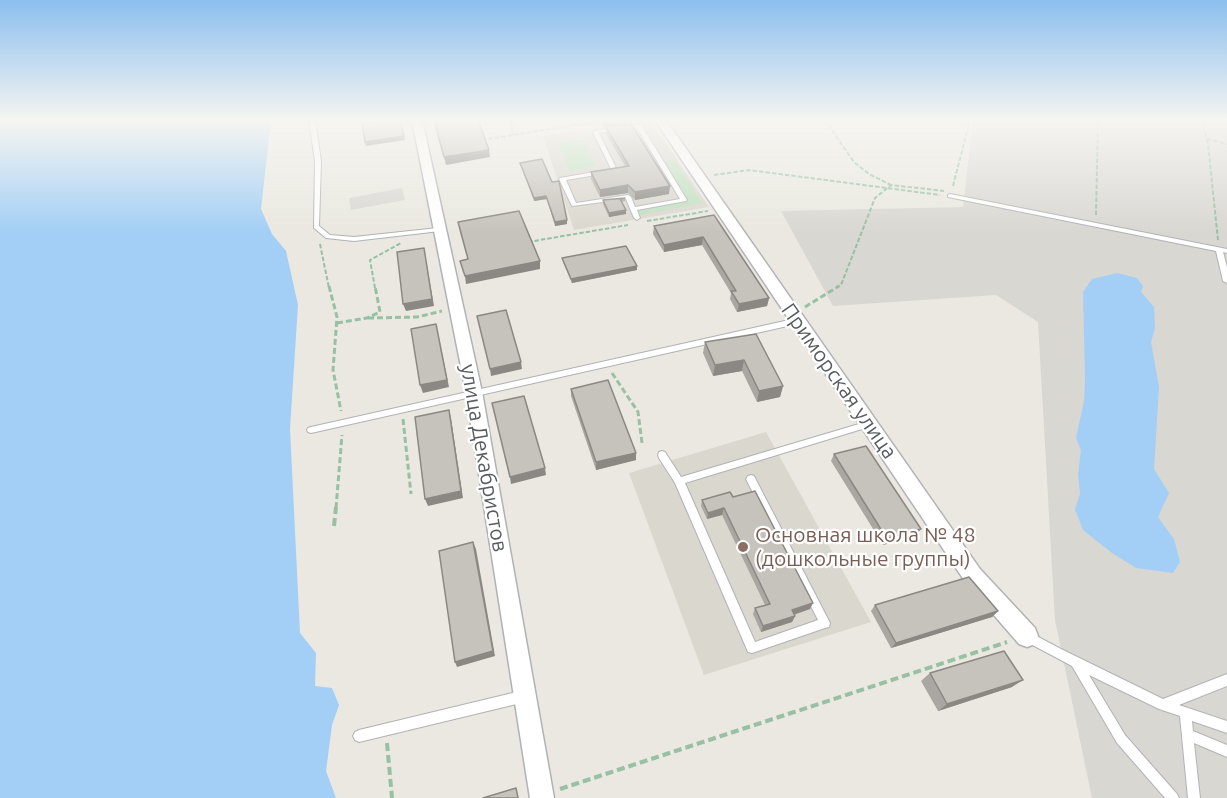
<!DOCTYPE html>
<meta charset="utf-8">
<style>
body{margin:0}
canvas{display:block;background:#eae8e0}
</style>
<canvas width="1227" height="798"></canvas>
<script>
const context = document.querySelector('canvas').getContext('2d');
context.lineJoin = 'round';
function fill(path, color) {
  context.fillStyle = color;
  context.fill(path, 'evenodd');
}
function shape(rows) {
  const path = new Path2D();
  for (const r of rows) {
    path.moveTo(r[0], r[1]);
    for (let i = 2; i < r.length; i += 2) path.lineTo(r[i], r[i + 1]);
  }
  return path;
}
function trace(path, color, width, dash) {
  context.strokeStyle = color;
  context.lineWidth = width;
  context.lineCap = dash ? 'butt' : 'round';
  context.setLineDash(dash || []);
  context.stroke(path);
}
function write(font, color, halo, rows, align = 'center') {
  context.font = font + ' Ubuntu,sans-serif';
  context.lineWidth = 4.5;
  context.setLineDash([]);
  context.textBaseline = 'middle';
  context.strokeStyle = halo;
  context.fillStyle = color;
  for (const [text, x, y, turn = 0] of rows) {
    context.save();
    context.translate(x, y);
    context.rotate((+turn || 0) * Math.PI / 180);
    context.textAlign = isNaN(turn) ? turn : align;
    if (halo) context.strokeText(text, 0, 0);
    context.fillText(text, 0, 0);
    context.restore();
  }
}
fill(shape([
 [973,120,1227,120,1227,798,1092,798,1055,620,1038,322,996,295,833,306,781,211,963,207],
 [402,188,405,200,351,210,349,198]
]), '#d9d7d2');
fill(shape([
 [650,120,709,207,574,230,543,136],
 [766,432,871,622,704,675,629,473]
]), '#dad7ce');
fill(shape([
 [584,140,595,166,570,171,558,143],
 [675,159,702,203,639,215,637,210,689,201,665,161]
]), '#bee0bf');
fill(shape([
 [0,120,271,120,261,209,272,234,286,251,298,305,290,429,300,633,316,653,315,686,332,688,339,705,332,725,326,771,336,798,0,798],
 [1117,273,1137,278,1143,286,1141,292,1154,307,1155,328,1151,342,1159,387,1154,469,1169,493,1158,517,1174,539,1180,562,1173,573,1136,568,1112,553,1083,530,1075,509,1080,494,1078,474,1081,450,1076,438,1084,401,1085,381,1083,292,1092,279]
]), '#a3cff6');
const lane = shape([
 [309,120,315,120,321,161,319,226,330,235,354,237,438,228,440,229,440,231,354,241,326,238,314,228,315,161,309,120],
 [639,124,642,126,687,200,686,201,637,210,640,218,637,220,634,218,626,199,572,206,559,179,560,178,611,169,593,132,594,131,639,124],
 [637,128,680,199,635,207,631,197,628,195,576,203,566,180,614,172,617,170,599,133,637,128],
 [950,194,1227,249,1227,253,1223,252,1227,267,1227,283,1223,281,1216,251,948,197,948,195,950,194],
 [798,318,801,319,802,321,801,323,311,433,308,432,307,430,308,428,311,427,798,318],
 [869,421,872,422,873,424,872,426,685,483,755,642,818,620,746,479,748,476,751,475,754,476,830,623,829,627,825,628,752,653,748,652,675,483,659,458,658,455,659,452,662,451,665,452,681,477,869,421],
 [1027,631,1061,649,1163,699,1227,674,1227,686,1179,705,1227,721,1227,733,1192,721,1193,731,1227,745,1227,757,1194,743,1200,798,1188,798,1180,716,1159,709,1089,675,1125,735,1177,794,1179,798,1165,798,1117,743,1072,666,1023,640,1022,636,1023,632,1027,631],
 [525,690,529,692,531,696,529,700,525,702,359,742,355,740,353,736,355,732,359,730,525,690]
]);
const street = shape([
 [412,120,422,120,482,392,554,798,530,798,466,392,412,120],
 [655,120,666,120,980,569,1035,628,1038,636,1035,644,1027,647,1019,644,966,583,655,120]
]);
trace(lane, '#b0b2b6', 2);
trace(street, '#b0b2b6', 3);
trace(shape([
 [511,120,513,135],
 [825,120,854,162,869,174,891,185],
 [1202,120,1208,144,1218,240],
 [1207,139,1227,144],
 [482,140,594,122],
 [714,175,749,170,940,195],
 [953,186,970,120],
 [1096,215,1098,120],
 [647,221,708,211],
 [528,242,628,225],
 [320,244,329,288],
 [375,288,370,260,401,243],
 [836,288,841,285,875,198,891,185,944,191]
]), '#98c0a5', 2, [4.5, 2]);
trace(shape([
 [329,286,337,317,333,370,341,411],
 [805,307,839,286],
 [368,318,417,317,442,311],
 [337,323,367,318,380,312,375,286],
 [612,373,638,412,642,443],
 [403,419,411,494],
 [336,508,342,435]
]), '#98c0a5', 3, [6, 3]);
trace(shape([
 [334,526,336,507],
 [387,743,392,798],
 [560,789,1007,642]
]), '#98c0a5', 4, [8, 4]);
fill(lane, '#fff');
fill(street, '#fff');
fill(shape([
 [598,120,626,120,626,124,602,127],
 [606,127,669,194,635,200,628,193,600,197,591,179,591,172,625,166,606,134],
 [520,163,567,220,567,224,555,226,547,199,534,201,521,166],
 [625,198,625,201,622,202,626,214,609,217,603,204,603,200],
 [714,215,769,298,767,306,737,312,730,299,731,293,702,245,664,252,653,234,654,226],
 [562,258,637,270,572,283,563,262],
 [756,334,783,386,780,397,757,402,742,371,713,376,703,353,705,342],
 [571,389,636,460,596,470,571,396],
 [834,454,916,535,883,545,831,461],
 [733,497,810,609,794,615,795,616,792,622,761,632,753,614,755,608,765,605,722,515,707,519,701,506,702,500],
 [875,605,998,611,992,617,891,648,871,611],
 [930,673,1012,687,938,711,921,681]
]), '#aaa7a2');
fill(shape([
 [602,120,626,120,626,124,602,127],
 [404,136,405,140,366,146,365,142],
 [489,150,490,157,446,165,444,157],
 [628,185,628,193,600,197,600,190],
 [670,186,669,194,635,200,635,192],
 [546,196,547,199,534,201,534,198],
 [626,210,626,214,609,217,609,213],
 [567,220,567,224,555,226,555,222],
 [703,237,702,245,664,252,664,245],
 [424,248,434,306,406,311,403,304],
 [540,261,540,269,466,284,465,276],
 [637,266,637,270,572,283,571,279],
 [769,298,767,306,737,312,739,304],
 [436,324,449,387,423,393,420,385],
 [744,360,742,371,713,376,715,365],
 [521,362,522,369,491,376,490,369],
 [783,386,780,397,757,402,759,391],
 [449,410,451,418,463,498,428,506,425,499],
 [636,453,636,460,596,470,596,462],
 [545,468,546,475,511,484,510,477],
 [724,508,722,515,707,519,708,513],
 [921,529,916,535,883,545,887,539],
 [473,542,476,549,495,656,457,667,455,662],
 [813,603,810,609,789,616,792,610],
 [998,611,992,617,891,648,896,643],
 [795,616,792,622,761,632,763,626],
 [1023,680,1012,687,938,711,947,704]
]), '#8b8884');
const building = shape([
 [385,120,400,120,404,136,365,142,362,124,385,120],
 [434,120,478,120,489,150,444,157,434,120],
 [631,124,670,186,635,192,628,185,600,190,591,172,629,166,606,127,631,124],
 [542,159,552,182,559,181,567,220,555,222,546,196,534,198,520,163,542,159],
 [625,198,620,199,626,210,609,213,603,200,625,198],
 [519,211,540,261,465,276,460,261,468,259,458,222,519,211],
 [714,215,769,298,739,304,731,291,736,291,703,237,664,245,654,226,714,215],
 [626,246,637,266,571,279,562,258,626,246],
 [424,248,432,299,403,304,397,252,424,248],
 [506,310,521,362,490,369,477,316,506,310],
 [436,324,447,380,420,385,411,329,436,324],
 [756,334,783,386,759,391,744,360,715,365,705,342,756,334],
 [608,380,636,453,596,462,571,389,608,380],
 [524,396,545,468,510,477,492,403,524,396],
 [449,410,461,491,425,499,415,417,449,410],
 [866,446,921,529,887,539,834,454,866,446],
 [755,491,813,603,792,610,795,616,763,626,755,608,770,604,724,508,708,513,702,500,730,492,733,497,755,491],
 [473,542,493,651,455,662,439,551,473,542],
 [969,577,998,611,896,643,875,605,969,577],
 [1004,651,1023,680,947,704,930,673,1004,651],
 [516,788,518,798,483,798,516,788]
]);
fill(building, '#c6c2bc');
trace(building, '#8b8884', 1.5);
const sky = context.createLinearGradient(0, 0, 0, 232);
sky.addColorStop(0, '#8cbfee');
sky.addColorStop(0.52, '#f6f5f1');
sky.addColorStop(1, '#f6f5f100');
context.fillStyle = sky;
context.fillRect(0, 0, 1227, 232);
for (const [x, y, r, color] of [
 [743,547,6,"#8d6e63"]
]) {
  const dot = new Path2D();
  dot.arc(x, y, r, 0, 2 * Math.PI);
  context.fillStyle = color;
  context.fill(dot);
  trace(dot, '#fff', 2);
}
write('21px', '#585b5f', '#fff', [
 ["Приморская улица",839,381,55],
 ["улица Декабристов",484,458,80]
]);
write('21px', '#785e54', '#fff', [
 ["Основная школа № 48",755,535],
 ["(дошкольные группы)",755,559]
], 'left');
</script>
